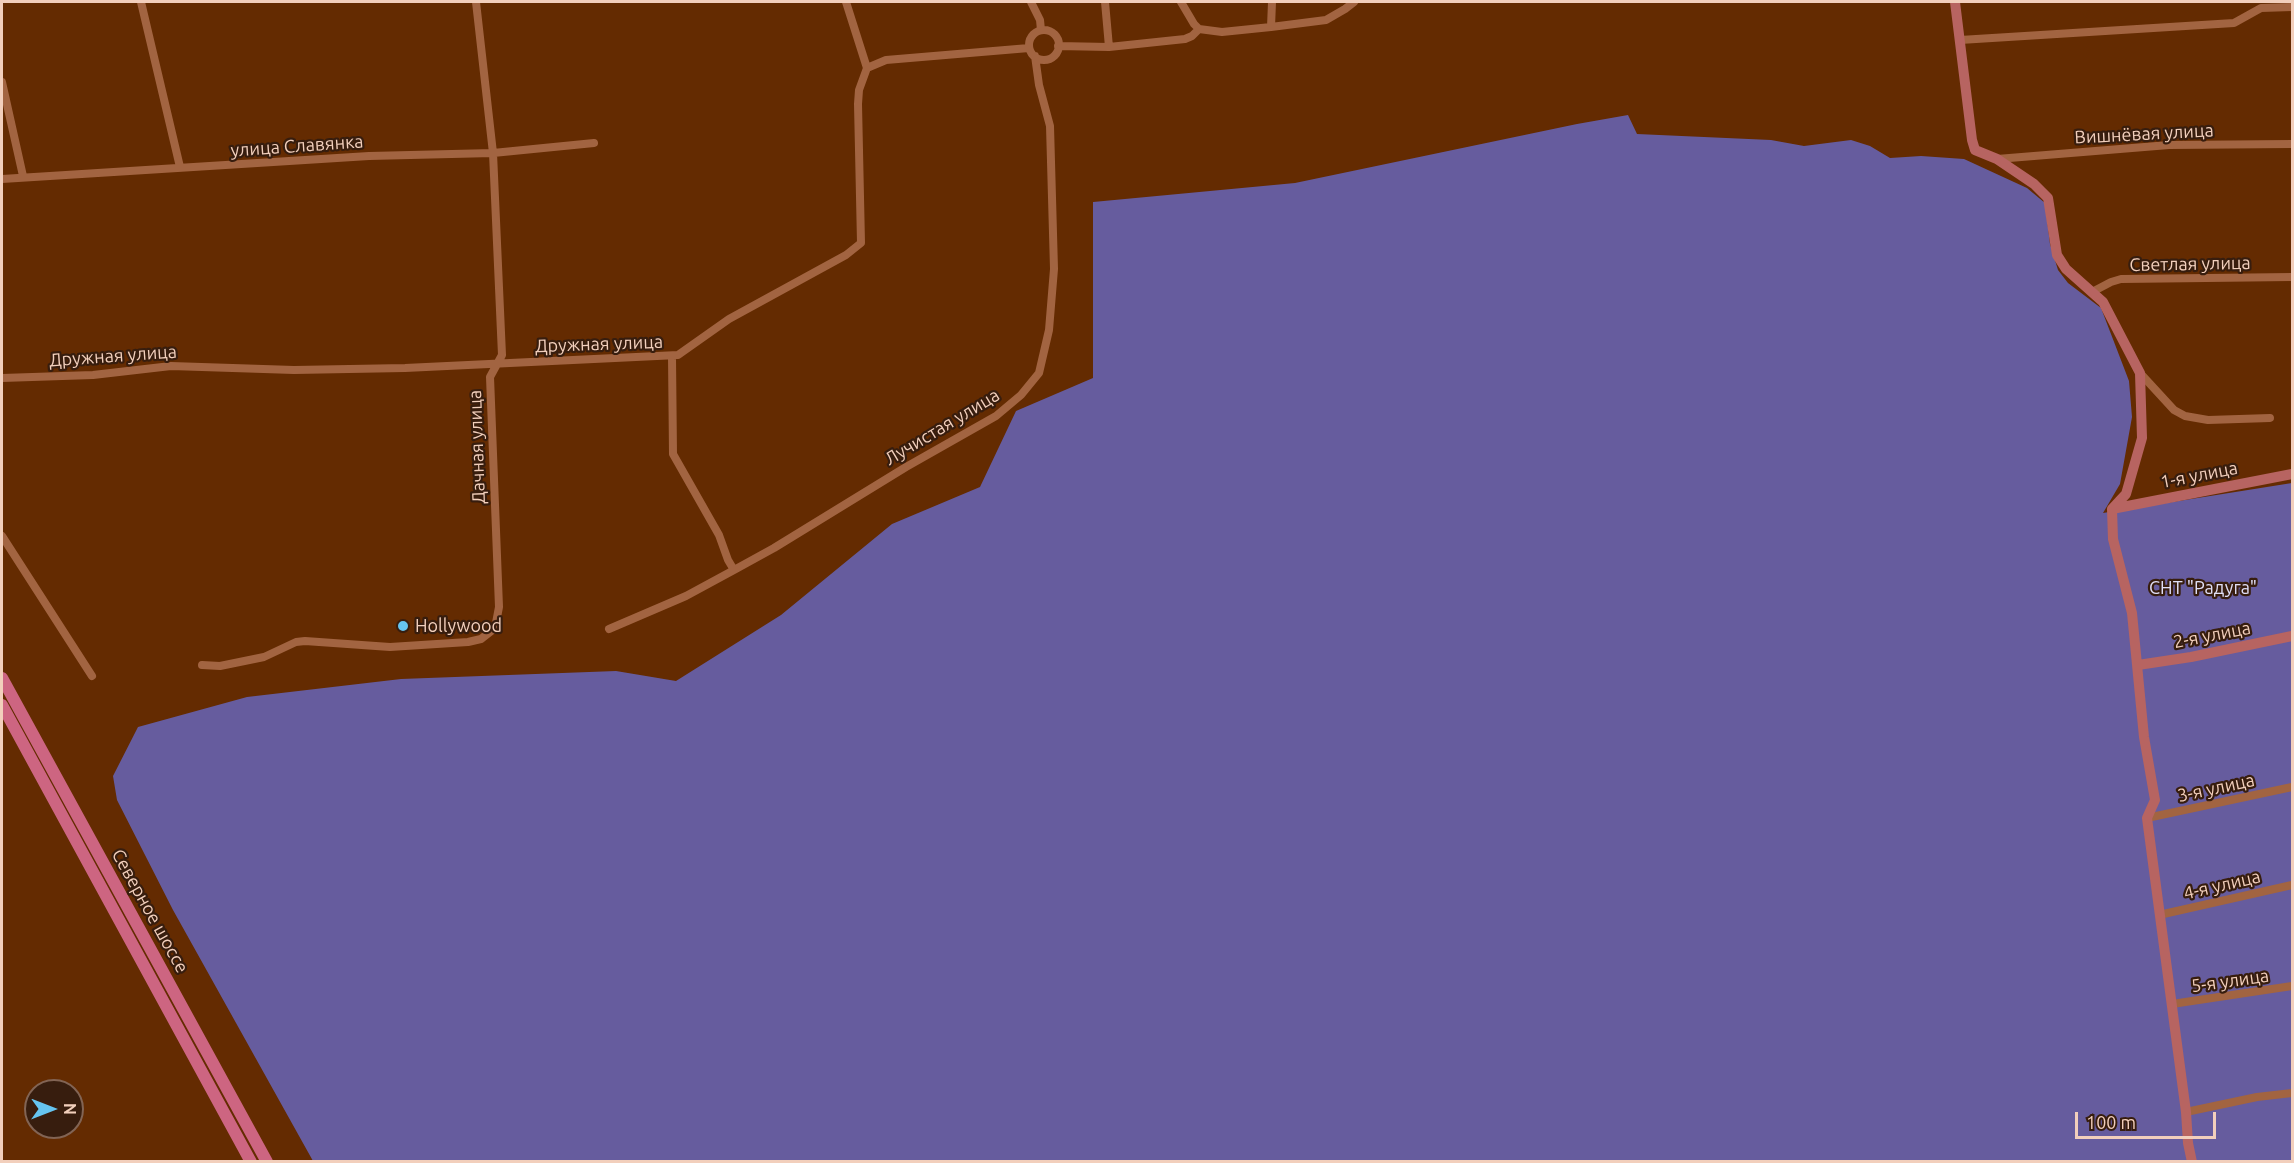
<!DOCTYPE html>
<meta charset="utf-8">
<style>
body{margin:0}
#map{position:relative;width:2294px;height:1163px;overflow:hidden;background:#642b01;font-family:Ubuntu,sans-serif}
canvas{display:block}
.frame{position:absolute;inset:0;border:3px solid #f2cfbc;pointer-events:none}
.north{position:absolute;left:24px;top:1079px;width:60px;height:60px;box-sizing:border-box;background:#371d0e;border:2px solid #826454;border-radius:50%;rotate:90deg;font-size:16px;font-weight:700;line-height:24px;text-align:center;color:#f2cfbc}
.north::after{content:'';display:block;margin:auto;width:21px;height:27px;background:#66c4ef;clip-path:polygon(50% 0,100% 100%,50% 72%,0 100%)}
.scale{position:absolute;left:2075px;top:1112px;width:141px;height:27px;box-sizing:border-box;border:3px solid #f2cfbc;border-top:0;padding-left:8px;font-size:18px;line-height:21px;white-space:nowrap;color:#f2cfbc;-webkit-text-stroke:4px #371d0e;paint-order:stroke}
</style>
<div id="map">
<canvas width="2294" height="1163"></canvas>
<div class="frame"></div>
<div class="north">N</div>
<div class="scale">100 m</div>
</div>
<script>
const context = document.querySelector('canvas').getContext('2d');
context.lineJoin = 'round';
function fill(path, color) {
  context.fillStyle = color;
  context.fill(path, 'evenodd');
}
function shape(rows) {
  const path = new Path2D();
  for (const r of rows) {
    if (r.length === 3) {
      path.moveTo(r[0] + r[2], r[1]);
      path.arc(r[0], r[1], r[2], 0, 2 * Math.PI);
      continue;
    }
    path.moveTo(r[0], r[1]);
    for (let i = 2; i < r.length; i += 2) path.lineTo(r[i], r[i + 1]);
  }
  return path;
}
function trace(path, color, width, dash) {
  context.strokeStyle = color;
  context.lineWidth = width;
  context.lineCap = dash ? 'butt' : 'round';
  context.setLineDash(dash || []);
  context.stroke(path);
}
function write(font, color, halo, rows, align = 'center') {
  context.font = font + ' Ubuntu,sans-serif';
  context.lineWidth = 4.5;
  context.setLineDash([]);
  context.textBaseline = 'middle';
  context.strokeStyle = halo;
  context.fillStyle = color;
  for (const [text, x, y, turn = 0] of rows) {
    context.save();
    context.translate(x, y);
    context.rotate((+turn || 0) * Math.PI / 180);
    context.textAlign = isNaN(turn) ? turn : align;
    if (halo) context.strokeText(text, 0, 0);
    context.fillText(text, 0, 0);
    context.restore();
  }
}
fill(shape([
 [1628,115,1637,134,1771,140,1804,146,1851,140,1870,146,1890,158,1921,156,1964,159,2027,188,2045,203,2050,244,2058,270,2068,283,2101,308,2129,381,2132,417,2120,484,2103,513,2292,483,2292,1161,313,1161,173,910,117,800,113,776,138,727,247,697,401,679,616,671,676,681,781,615,892,524,980,487,1016,411,1093,378,1093,202,1295,183,1577,124]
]), '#665c9e');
trace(shape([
 [141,2,180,167],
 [846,2,867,68],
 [1031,2,1040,20,1041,30],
 [1105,2,1109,47],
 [1181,2,1194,24,1199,29,1222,32,1271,27],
 [1272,2,1271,27,1326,20,1345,9,1354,2],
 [1044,45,15],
 [1960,40,2234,23,2261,8,2292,7],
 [1058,46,1109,47,1185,39,1192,36,1199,29],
 [2,82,23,176],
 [1997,159,2169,145,2292,144],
 [2,179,369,156,493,153,594,143],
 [2092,292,2111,282,2121,279,2292,277],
 [2140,373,2174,410,2185,416,2208,420,2270,418],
 [2,378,93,375,171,366,294,370,405,368,678,355,729,319,846,255,861,243,858,104,859,90,867,68,886,60,1029,48],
 [2,536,92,676],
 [734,570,774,548,906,467,996,416,1021,395,1039,373,1049,330,1054,269,1050,126,1039,85,1035,56],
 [609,629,686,596,734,570,728,560,719,535,673,454,672,357],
 [202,665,220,666,264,657,296,642,305,641,390,647,468,642,481,639,495,628,499,607,490,377,502,355,493,153,476,2],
 [2147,818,2292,787],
 [2159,915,2292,885],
 [2172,1004,2292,986],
 [2186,1112,2257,1097,2292,1093]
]), '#a26441', 8);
trace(shape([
 [1955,2,1972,140,1975,150,1997,159,2034,184,2048,198,2057,255,2066,269,2103,302,2140,373,2142,438,2126,494,2112,509,2113,539,2132,613,2144,737,2155,800,2147,818,2186,1112,2188,1143,2192,1162],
 [2112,509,2292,474],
 [2138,665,2191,657,2292,636]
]), '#b76461', 10);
trace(shape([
 [2,678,267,1162],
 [2,705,251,1162]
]), '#cd6581', 12);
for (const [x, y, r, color] of [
 [403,626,6,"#66c4ef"]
]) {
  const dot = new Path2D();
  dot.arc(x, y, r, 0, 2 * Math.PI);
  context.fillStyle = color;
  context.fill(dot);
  trace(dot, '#371d0e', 2);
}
write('18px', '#f2cfbc', '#371d0e', [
 ["Вишнёвая улица",2144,134,-3],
 ["улица Славянка",297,146,-4],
 ["Светлая улица",2190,264,-1],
 ["Дружная улица",599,344,-2],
 ["Дружная улица",113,356,-4],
 ["Лучистая улица",942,427,-31],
 ["Дачная улица",477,447,-92],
 ["1-я улица",2199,475,-11],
 ["2-я улица",2212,635,-11],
 ["3-я улица",2216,788,-12],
 ["4-я улица",2222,885,-13],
 ["Северное шоссе",150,911,61],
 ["5-я улица",2230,981,-8]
]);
write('18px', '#e0def6', '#371d0e', [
 ["СНТ \"Радуга\"",2203,588]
]);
write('18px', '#f2cfbc', '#371d0e', [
 ["Hollywood",415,626]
], 'left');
</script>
